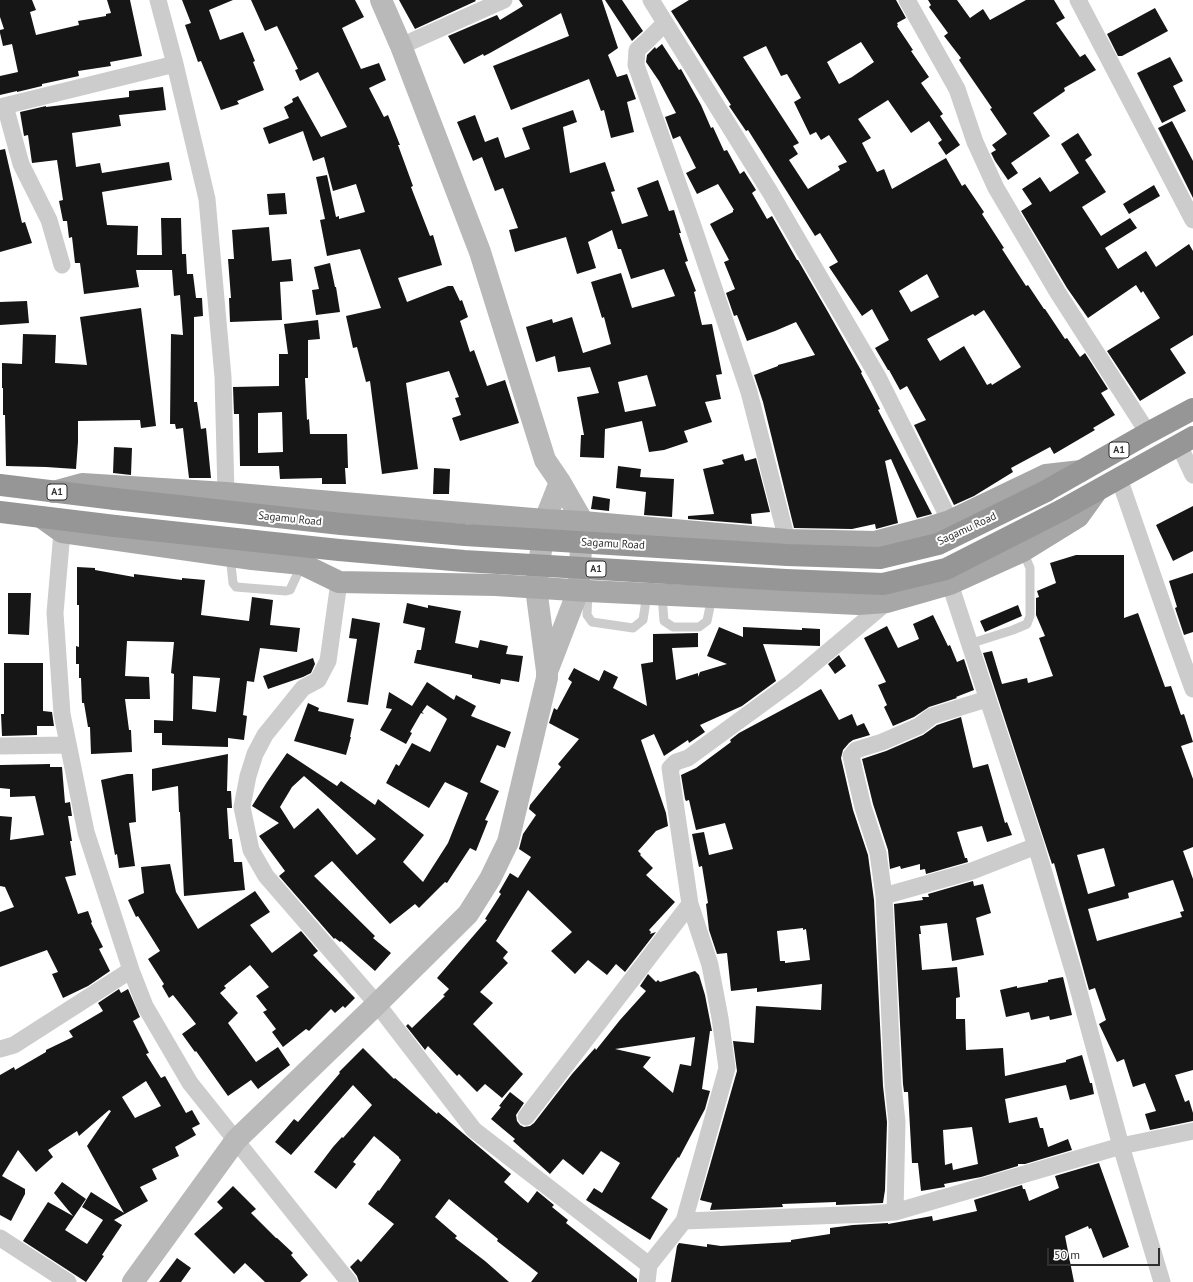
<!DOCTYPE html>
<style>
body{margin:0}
#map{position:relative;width:1193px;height:1282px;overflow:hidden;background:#fff;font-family:"PT Sans",sans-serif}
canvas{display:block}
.scale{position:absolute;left:1047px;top:1248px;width:113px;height:18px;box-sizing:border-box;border:2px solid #2f2f2f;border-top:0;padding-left:5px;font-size:12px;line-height:14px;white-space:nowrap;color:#2f2f2f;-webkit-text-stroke:3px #fff;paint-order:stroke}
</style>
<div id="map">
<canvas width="1193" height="1282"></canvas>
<div class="scale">50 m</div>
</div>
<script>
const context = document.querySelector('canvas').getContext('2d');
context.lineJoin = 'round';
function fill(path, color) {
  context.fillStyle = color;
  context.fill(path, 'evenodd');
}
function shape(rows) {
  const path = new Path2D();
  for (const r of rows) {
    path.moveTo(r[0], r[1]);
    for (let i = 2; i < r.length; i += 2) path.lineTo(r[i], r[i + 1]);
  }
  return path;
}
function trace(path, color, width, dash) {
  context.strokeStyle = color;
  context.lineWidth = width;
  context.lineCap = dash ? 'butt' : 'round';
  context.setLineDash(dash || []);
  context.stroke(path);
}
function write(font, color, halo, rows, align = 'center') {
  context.font = font + ' "PT Sans",sans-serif';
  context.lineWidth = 4;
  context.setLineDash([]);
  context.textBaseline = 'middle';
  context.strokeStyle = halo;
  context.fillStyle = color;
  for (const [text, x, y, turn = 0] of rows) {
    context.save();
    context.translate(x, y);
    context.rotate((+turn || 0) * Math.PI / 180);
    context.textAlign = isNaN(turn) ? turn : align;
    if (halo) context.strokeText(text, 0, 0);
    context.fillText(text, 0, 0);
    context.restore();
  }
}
fill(shape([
 [0,0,32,0,36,10,30,12,36,35,79,25,78,21,106,16,106,14,111,13,107,0,130,0,142,56,110,62,111,66,78,71,79,76,42,84,42,86,17,92,17,91,0,95,0,76,18,72,12,44,3,46,0,33,0,30,4,29,0,17],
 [182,0,233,0,209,10,220,40,243,32,255,61,253,62,264,90,237,101,239,104,221,110,201,61,198,62,185,25,191,23],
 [251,0,355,0,364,17,342,28,361,69,379,63,386,80,369,88,384,117,388,115,400,145,398,145,413,186,411,187,430,236,433,235,442,265,398,278,407,302,448,286,453,286,460,301,462,300,468,317,460,321,470,352,474,350,487,386,505,380,519,423,460,441,452,418,461,415,455,398,459,397,449,371,406,383,418,469,382,474,370,381,366,382,357,347,353,348,346,316,381,308,360,249,327,256,320,220,325,219,316,177,327,175,336,217,339,216,339,219,365,212,356,184,333,191,324,157,313,161,303,131,269,144,263,128,289,118,284,107,293,102,292,99,298,96,321,137,347,127,318,72,300,81,295,70,298,69,277,26,265,31],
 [399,0,475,0,476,1,415,29],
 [519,0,602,0,618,48,608,55,617,77,627,74,636,99,627,102,634,132,611,138,604,110,601,111,589,79,511,110,493,66,569,36,561,13,490,53,484,56,483,54,464,64,448,36,497,15,500,20,523,6],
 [605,0,622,0,643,31,632,41],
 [689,0,896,0,906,18,897,23,898,25,897,26,913,50,911,51,929,77,921,83,943,114,940,116,960,145,946,155,938,143,942,140,929,121,911,133,888,100,858,119,871,138,862,143,877,172,884,169,892,189,946,158,962,186,965,184,984,212,982,214,1004,248,1002,249,1026,286,1028,285,1044,309,1045,309,1065,339,1067,338,1080,357,1085,353,1108,389,1101,393,1115,415,1093,428,1095,430,1054,454,1050,447,1011,468,1013,472,974,496,954,505,914,425,926,420,907,386,900,390,889,370,888,370,875,348,889,340,872,309,862,316,829,267,838,262,820,233,815,236,748,130,746,131,729,106,731,105,671,11],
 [861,42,874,62,852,77,839,84,827,62],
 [766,46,781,76,787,74,801,98,794,102,810,135,816,132,821,140,829,135,847,162,838,166,840,170,808,189,789,160,798,154,793,146,799,143,743,57],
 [927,274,939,297,911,312,899,291],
 [984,310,1021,367,992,385,991,383,987,385,964,346,940,361,927,339,973,314,975,316],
 [928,0,957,0,970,18,983,9,990,20,1026,0,1054,0,1065,18,1056,23,1080,57,1085,54,1096,70,1064,88,1065,91,1033,113,1050,136,1011,163,1018,173,1008,180,995,161,991,153,996,150,992,145,1007,134,990,109,992,108,959,60,961,58,944,36,948,33,929,7,931,5],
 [1155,8,1168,31,1122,56,1118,56,1107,34],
 [662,44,679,70,681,69,701,105,711,128,713,127,724,151,727,150,740,174,744,171,756,190,752,193,767,219,772,216,797,260,798,260,828,312,862,372,861,373,880,409,878,410,932,514,917,518,891,459,885,461,898,523,876,529,875,524,852,529,794,528,763,402,754,375,778,366,778,365,815,355,796,322,775,331,747,341,737,315,734,316,726,293,735,289,724,262,729,260,710,224,733,212,733,210,734,210,718,184,697,194,686,173,696,168,680,136,673,139,665,117,676,113,659,81,646,62,647,55,655,47,656,49],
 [1170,57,1183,81,1173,86,1186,111,1162,123,1137,73],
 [163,87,166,110,119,115,121,126,72,133,76,167,100,163,102,173,169,162,172,180,102,192,107,225,138,226,137,255,162,255,161,218,181,218,182,254,186,254,187,274,193,274,196,298,202,298,203,316,194,317,194,402,197,402,201,429,206,428,211,478,189,478,183,428,176,429,175,424,170,424,171,334,183,335,180,295,174,296,172,270,136,270,139,287,84,294,80,263,75,263,72,237,69,238,67,221,63,221,59,201,63,200,57,160,32,163,28,135,24,136,20,112,46,106,46,107,129,97,129,91],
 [573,110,577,122,563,127,570,173,605,162,615,191,611,192,622,224,648,216,637,188,658,180,669,211,674,210,681,233,679,233,688,261,685,262,696,291,694,292,702,325,712,324,722,374,716,375,721,399,705,402,712,422,684,431,688,442,664,450,649,452,642,421,605,429,604,458,580,457,581,435,584,435,577,397,599,393,590,367,558,372,555,356,536,362,526,327,552,319,553,323,572,317,583,353,611,344,604,317,602,318,591,282,621,273,632,308,675,296,664,269,631,279,621,249,618,249,612,230,588,242,596,268,577,274,566,237,515,252,509,230,518,228,503,188,495,191,482,157,473,161,457,122,475,115,485,142,498,137,505,158,530,149,522,128],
 [647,375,656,406,625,412,618,382],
 [1172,121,1193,161,1193,198,1158,128],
 [1078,133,1092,155,1085,160,1106,192,1082,207,1101,236,1130,218,1137,228,1105,248,1118,269,1146,251,1156,267,1189,244,1193,251,1193,335,1170,349,1186,373,1140,401,1107,351,1160,318,1143,291,1141,293,1136,285,1088,318,1067,288,1021,211,1032,204,1022,189,1040,177,1050,192,1079,173,1061,144],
 [5,149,22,223,25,222,32,243,0,252,0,150],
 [1154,185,1160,196,1129,214,1123,204],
 [285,193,287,214,269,215,267,194],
 [269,227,272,261,291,259,293,281,280,282,282,320,230,322,229,298,231,298,228,259,234,259,232,230],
 [330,263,335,287,336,287,340,312,316,315,312,290,319,289,314,267],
 [27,301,29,323,0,325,0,302],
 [141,308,156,426,141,428,140,420,78,421,78,442,76,469,46,467,6,466,5,415,3,415,3,388,2,388,2,363,22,364,23,334,56,335,55,363,87,365,80,317],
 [318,320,320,339,308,340,308,378,305,378,307,420,309,419,310,434,347,434,348,468,345,468,346,484,322,484,322,478,280,479,279,466,240,466,239,414,234,414,233,387,279,386,279,354,288,354,284,324],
 [282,412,283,452,258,453,258,413],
 [114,447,132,448,131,475,113,473],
 [743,454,745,461,756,458,770,512,751,514,752,524,688,519,688,516,714,514,703,469,724,464,722,460],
 [618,466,641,469,640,477,674,479,672,517,644,515,646,492,616,488],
 [434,468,450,469,449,494,433,494],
 [593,496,610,499,609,511,591,509],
 [1193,506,1193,551,1173,561,1156,525],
 [1076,555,1124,555,1124,618,1138,613,1165,687,1171,686,1181,715,1184,714,1193,742,1181,746,1193,779,1193,847,1183,851,1193,879,1193,1070,1175,1075,1185,1102,1189,1100,1193,1113,1193,1121,1150,1130,1145,1114,1156,1111,1145,1083,1133,1087,1124,1059,1117,1062,1099,1024,1106,1020,1095,988,1089,990,1054,863,1052,864,983,653,992,651,1002,684,1027,678,1028,683,1053,676,1039,638,1045,636,1036,615,1036,598,1039,597,1037,591,1056,583,1050,563],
 [1104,848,1115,886,1088,894,1077,855],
 [1173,880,1184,911,1180,912,1182,917,1097,941,1088,909,1129,898,1128,893],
 [77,567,95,568,95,570,134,577,134,574,182,580,182,578,205,580,201,615,249,621,252,597,273,600,270,625,300,628,297,652,260,648,254,682,247,681,243,715,247,716,244,740,228,738,228,747,162,745,162,733,154,733,154,720,173,721,174,674,171,673,174,642,127,641,125,676,149,677,150,699,125,699,129,730,131,730,132,752,91,754,90,727,88,727,84,703,82,703,81,678,79,678,79,664,76,664,76,646,79,647,79,605,77,605],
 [193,676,220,678,216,712,192,709],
 [1193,573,1193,632,1184,635,1175,608,1177,607,1169,581],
 [8,593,31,593,29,635,8,634],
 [407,603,428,608,428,605,461,611,455,643,478,648,480,640,508,646,506,654,523,656,519,682,501,679,500,684,472,678,472,675,414,663,417,650,421,650,425,628,403,623],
 [1018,605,1022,616,985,632,980,621],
 [933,615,948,646,950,645,957,662,964,659,974,690,956,697,957,698,929,707,914,717,893,726,884,707,887,705,878,685,886,682,864,638,887,626,898,648,919,639,913,624],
 [352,618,380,623,368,705,347,702,357,639,349,638],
 [719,627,743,637,743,627,802,630,802,628,820,629,820,646,763,644,776,681,742,706,700,725,705,732,689,743,688,740,664,756,654,734,641,740,666,813,668,826,656,831,638,851,641,854,640,855,653,868,646,875,675,902,649,930,651,932,650,934,656,932,625,972,616,964,607,975,588,960,575,974,551,951,572,932,528,890,496,941,508,952,503,958,508,963,480,992,493,1003,473,1024,523,1074,502,1098,485,1084,477,1092,459,1074,457,1076,428,1046,425,1050,406,1026,408,1024,412,1028,445,996,443,995,449,989,437,978,487,920,485,919,501,894,499,892,510,873,518,878,531,857,519,849,523,834,536,815,529,809,530,805,561,767,558,764,579,739,549,723,554,708,557,710,572,682,568,679,574,668,599,681,604,670,618,677,613,688,647,706,641,664,653,662,653,634,698,633,698,647,672,648,676,680,698,673,698,677,700,672,727,664,707,656],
 [839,655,846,666,835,674,828,664],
 [313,658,315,664,311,673,303,677,268,689,263,676],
 [4,663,43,663,43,711,52,712,54,726,37,726,37,735,2,736,1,714,4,714],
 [427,682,454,700,456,695,476,706,471,716,511,732,505,748,497,745,480,782,499,791,485,820,488,821,476,851,470,848,447,883,445,882,419,908,415,904,390,924,332,861,314,876,375,936,373,938,391,953,375,971,341,941,340,942,335,938,334,939,279,876,285,871,259,836,279,823,252,806,267,782,287,753,337,786,341,781,375,805,378,799,424,835,403,862,423,882,448,843,468,793,445,782,429,808,386,783,396,764,399,766,412,743,430,752,447,719,445,717,427,705,422,712,424,714,421,713,410,732,412,733,406,744,380,730,392,709,386,708,389,692,412,706],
 [304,776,376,839,357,855,318,808,294,829,280,807,292,787],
 [821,689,839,720,852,714,857,726,864,723,870,735,853,740,849,743,843,750,841,758,853,810,868,855,874,900,883,1086,887,1122,885,1190,883,1203,836,1205,836,1202,782,1204,783,1207,710,1210,712,1203,700,1200,737,1071,733,1041,754,1043,756,1006,821,1010,822,984,757,992,757,988,731,991,727,953,717,954,709,930,706,904,708,903,702,866,699,867,692,834,704,832,709,855,733,849,725,823,696,830,689,800,686,801,685,799,681,775,696,768,731,742,730,740,739,733],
 [803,928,803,930,806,929,810,960,785,963,785,961,780,961,777,931],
 [308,703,319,708,318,711,354,719,350,737,351,737,346,755,294,741],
 [961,717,973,768,988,764,1005,823,1007,822,1012,835,987,842,982,826,957,832,965,858,967,858,968,862,926,874,925,869,920,870,920,864,901,869,900,866,890,869,888,850,873,804,862,759,886,751,923,735,937,725],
 [228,754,227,791,231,791,232,808,227,808,229,839,232,839,234,862,242,862,245,890,184,896,180,812,179,812,178,786,152,791,152,769],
 [50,764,50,767,62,767,65,803,70,802,72,816,68,816,72,841,70,841,76,875,65,877,78,914,88,911,92,922,91,923,103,947,99,949,110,971,88,986,63,998,52,974,58,972,47,950,0,967,0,912,14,907,5,887,0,886,0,816,12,817,10,840,44,835,35,796,10,797,10,789,0,788,0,765],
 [127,774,133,774,136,822,129,823,135,866,119,868,117,854,115,855,101,780],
 [170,864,176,892,198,929,255,891,270,912,250,925,272,953,301,931,318,951,313,955,355,998,345,1008,343,1006,335,1013,331,1009,309,1031,306,1029,283,1047,272,1032,276,1029,263,1012,267,1010,256,996,269,987,250,965,224,986,226,988,220,993,238,1013,228,1023,256,1062,278,1047,290,1065,258,1089,251,1080,228,1096,196,1051,195,1052,182,1034,196,1024,173,995,169,998,162,986,164,984,148,959,160,951,138,916,136,917,128,900,144,893,141,867],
 [973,881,974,886,983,884,991,913,976,918,984,955,952,961,947,923,920,926,921,934,919,934,922,970,957,967,960,997,956,998,956,1019,965,1019,966,1050,1003,1048,1005,1076,1066,1062,1066,1060,1082,1055,1090,1083,1092,1083,1094,1094,1070,1100,1066,1085,1005,1099,1009,1123,1037,1117,1040,1128,1043,1128,1048,1147,1068,1139,1072,1150,1025,1164,1018,1164,1018,1166,981,1177,944,1184,945,1187,921,1191,918,1163,912,1163,908,1092,904,1092,903,1084,894,904,923,900,922,897,929,897,928,894],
 [972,1127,978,1164,953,1170,952,1163,945,1165,943,1130],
 [695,971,699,975,705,995,712,1031,710,1031,702,1089,710,1091,705,1109,679,1158,678,1157,651,1198,668,1209,650,1240,586,1200,594,1188,602,1193,620,1163,601,1151,583,1175,563,1159,550,1174,513,1141,515,1139,491,1119,501,1107,499,1106,510,1092,524,1103,516,1115,517,1121,520,1125,524,1127,530,1126,534,1123,572,1074,595,1048,596,1050,620,1020,646,991,640,986,648,974,656,982,658,980,660,982],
 [695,1037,691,1066,680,1064,673,1093,643,1067,651,1057,615,1049],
 [1063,977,1072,1015,1050,1020,1049,1016,1031,1020,1029,1012,1006,1017,1000,990,1017,986,1017,988,1048,982,1048,980],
 [119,989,121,993,128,989,140,1017,133,1021,149,1053,146,1054,161,1078,165,1076,186,1113,192,1110,200,1124,192,1128,196,1135,175,1147,179,1156,152,1169,157,1179,140,1187,148,1201,114,1220,122,1225,102,1255,104,1256,86,1282,23,1241,48,1202,73,1216,54,1193,62,1182,86,1199,65,1230,87,1244,103,1220,82,1207,91,1192,124,1213,87,1146,111,1111,109,1110,79,1136,77,1131,48,1150,53,1157,36,1172,18,1150,2,1176,25,1189,25,1194,11,1221,0,1215,0,1075,14,1067,15,1070,46,1052,46,1050,73,1037,69,1031,103,1011,98,1003],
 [146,1081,161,1106,135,1118,122,1097],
 [363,1048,394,1079,395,1078,437,1114,438,1112,511,1174,504,1182,528,1203,537,1191,554,1205,552,1207,568,1220,566,1223,637,1279,637,1282,531,1282,538,1273,497,1241,498,1239,449,1199,435,1217,457,1236,455,1238,485,1261,509,1282,359,1282,357,1276,350,1267,358,1259,361,1262,394,1224,368,1204,378,1190,379,1191,401,1160,399,1158,399,1157,374,1136,353,1162,356,1164,336,1189,314,1172,333,1147,342,1137,343,1138,372,1105,353,1085,291,1155,275,1142,294,1119,298,1122,340,1073,339,1072],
 [1099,1163,1129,1247,1103,1258,1091,1228,1089,1229,1088,1226,1065,1236,1074,1282,671,1282,677,1246,679,1243,707,1247,707,1244,721,1246,791,1242,791,1240,830,1234,830,1228,853,1225,888,1223,888,1224,932,1216,933,1221,977,1211,974,1200,1022,1185,1023,1189,1025,1189,1029,1201,1059,1188,1055,1176],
 [233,1186,256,1209,251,1213,276,1238,277,1238,293,1253,291,1255,308,1275,300,1282,265,1282,245,1263,234,1274,194,1234,223,1208,217,1202],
 [177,1258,191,1268,181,1282,159,1282]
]), '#161616');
trace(shape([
 [230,555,233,583,236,587,286,591,290,590,302,564],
 [588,591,587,615,592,622,633,628,643,620,647,594],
 [662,595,664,621,673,627,699,627,707,621,712,597],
 [969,644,1013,630,1027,624,1030,616,1030,568,1023,551]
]), '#ccc', 9);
trace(shape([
 [158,0,175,64,207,199,223,377,226,493],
 [651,0,770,192,878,377,950,521],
 [907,0,957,89,975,142,996,188,1058,293,1148,433],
 [1078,0,1193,220],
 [665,23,647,41,637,50,636,65,692,223,749,392,787,540],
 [401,46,504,0],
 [5,106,21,164,49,220,62,265],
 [0,107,175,64],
 [1179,445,1193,475],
 [1119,478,1173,634,1193,689],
 [62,532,55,613,62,714,86,832,131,970,145,1006,190,1083,349,1282],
 [339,582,328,661,318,680,303,688,265,735,255,754,248,776,242,807,251,850,266,876,377,1004,474,1130,649,1265],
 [950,584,1036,846,1075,977,1121,1146,1162,1282],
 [0,746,68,745],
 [884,896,972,871,1036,846],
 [0,1049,14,1045,131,970],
 [526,1117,690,904],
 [895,1212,897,1122,893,1085,884,896,878,853,863,807,851,756,856,750,882,742,919,726,932,716,987,699],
 [684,1221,870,1214,895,1212,1121,1146,1193,1131],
 [0,1238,68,1282],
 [647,1282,649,1265,684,1221,727,1068,720,1018,710,965,690,904,670,768,676,762,688,758,792,682,887,602]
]), '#ccc', 17);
trace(shape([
 [381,0,401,46,480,252,545,460,560,482,583,522,578,591,548,669],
 [133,1282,236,1140,377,1004,468,914,490,879,508,842,547,678,547,671,536,588,545,520,560,482]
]), '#b9b9b9', 22);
trace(shape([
 [53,492,82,484,226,493,545,520,583,522,787,540,875,542,924,529,950,521,1046,475,1081,471],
 [41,517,62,532,252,559,302,564,339,582,496,585,588,591,858,604,887,602,950,584,1023,551,1078,517,1096,492]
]), '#a7a7a7', 22);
trace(shape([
 [0,485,115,499],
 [1046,491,1148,433,1193,409],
 [1062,510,1193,437],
 [0,512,115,526]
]), '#969696', 22);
trace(shape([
 [115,499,341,524,465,535,787,555,880,558,938,544,1046,491],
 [115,526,339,550,464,561,786,580,883,584,946,569,1062,510]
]), '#969696', 22);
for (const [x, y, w] of [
 [1119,450,20],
 [57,492,20],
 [596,569,20]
]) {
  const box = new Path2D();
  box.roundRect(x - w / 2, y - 8, w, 16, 3);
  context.fillStyle = '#fff';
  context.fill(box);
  trace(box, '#2f2f2f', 1);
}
write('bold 10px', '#2f2f2f', null, [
 ["A1",1119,450],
 ["A1",57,492],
 ["A1",596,569]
]);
write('11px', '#2f2f2f', '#fff', [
 ["Sagamu Road",290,519,6],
 ["Sagamu Road",967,529,-25],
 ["Sagamu Road",613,544,3]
]);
</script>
